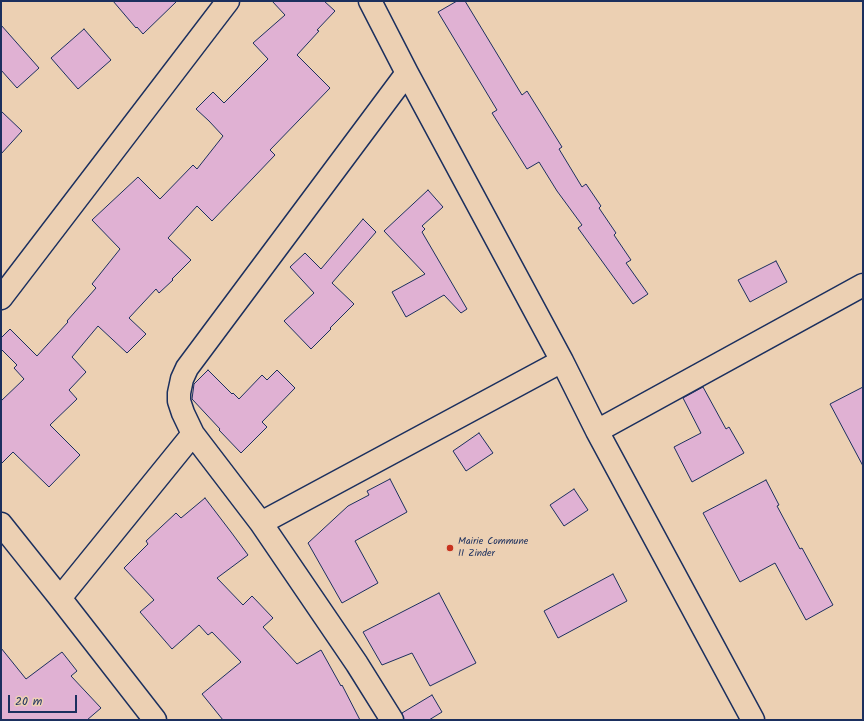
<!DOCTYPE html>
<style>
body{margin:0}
#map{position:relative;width:864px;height:721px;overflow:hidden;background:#ecd0b3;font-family:Kalam,sans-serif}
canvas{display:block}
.frame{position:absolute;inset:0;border:2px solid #1b2f5e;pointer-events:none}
.scale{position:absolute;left:8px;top:695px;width:69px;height:18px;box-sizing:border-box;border:2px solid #1b2f5e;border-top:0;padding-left:5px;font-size:12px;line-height:14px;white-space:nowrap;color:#1b2f5e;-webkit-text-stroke:3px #ecd0b3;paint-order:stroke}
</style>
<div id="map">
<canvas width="864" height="721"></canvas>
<div class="frame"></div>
<div class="scale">20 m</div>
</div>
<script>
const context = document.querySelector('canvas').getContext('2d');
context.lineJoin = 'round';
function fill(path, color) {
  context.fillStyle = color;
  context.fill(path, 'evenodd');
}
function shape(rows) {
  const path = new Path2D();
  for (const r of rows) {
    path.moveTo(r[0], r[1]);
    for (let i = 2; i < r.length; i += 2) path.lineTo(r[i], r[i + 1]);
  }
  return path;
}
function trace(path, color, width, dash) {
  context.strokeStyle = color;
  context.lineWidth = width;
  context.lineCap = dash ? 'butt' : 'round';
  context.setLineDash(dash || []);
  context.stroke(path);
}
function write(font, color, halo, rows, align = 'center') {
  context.font = font + ' Kalam,sans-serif';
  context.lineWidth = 4;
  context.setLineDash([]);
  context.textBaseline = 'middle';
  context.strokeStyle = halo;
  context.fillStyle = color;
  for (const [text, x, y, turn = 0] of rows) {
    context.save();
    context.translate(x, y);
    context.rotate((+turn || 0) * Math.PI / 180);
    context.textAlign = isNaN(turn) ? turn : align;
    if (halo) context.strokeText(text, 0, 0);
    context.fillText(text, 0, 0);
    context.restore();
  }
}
const building = shape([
 [113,1,177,1,143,34,137,27,136,28,113,1],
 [272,1,324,1,335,11,317,30,319,31,297,55,330,88,270,150,275,155,212,221,197,206,168,238,191,260,172,279,173,280,159,293,156,289,129,318,146,334,127,353,98,326,72,357,86,372,69,390,77,399,50,425,80,455,49,487,13,452,1,464,1,401,24,379,14,368,17,365,1,349,1,338,10,329,37,356,68,322,67,321,96,288,92,284,120,249,92,220,138,177,160,199,193,165,197,169,223,136,209,121,196,109,213,92,224,103,268,59,253,43,285,15,272,1],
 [457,1,465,1,522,95,527,91,562,147,559,149,582,187,586,184,601,206,599,208,616,233,614,235,631,260,626,263,648,294,633,304,578,228,582,225,557,191,539,162,527,169,492,113,497,110,438,12,457,1],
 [1,25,39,68,17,88,1,70,1,25],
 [84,29,111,60,78,89,51,58,84,29],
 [1,111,22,131,1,154,1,111],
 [428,190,443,207,422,226,425,229,422,232,467,309,461,313,444,295,406,317,392,292,425,274,384,231,428,190],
 [363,219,376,232,332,283,354,304,330,328,331,329,311,349,284,321,314,293,290,267,305,253,321,269,363,219],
 [776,261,787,282,750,302,738,280,776,261],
 [208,370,232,394,233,393,239,399,262,375,267,380,277,370,295,388,262,422,267,427,241,453,219,430,220,429,192,399,194,384,208,370],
 [703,387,726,429,729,427,744,453,692,482,674,447,701,433,683,398,703,387],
 [863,387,863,466,830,404,863,387],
 [479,433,493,453,466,471,453,451,479,433],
 [390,479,407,512,355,541,378,583,342,603,308,543,348,506,369,495,367,491,390,479],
 [766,480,779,505,777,506,800,549,802,548,833,605,806,620,775,563,740,582,703,513,766,480],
 [574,489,588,510,564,526,550,505,574,489],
 [205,498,231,532,248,555,217,578,243,605,252,596,273,618,263,627,297,664,321,650,341,686,342,685,360,720,223,720,202,694,241,662,212,632,208,635,199,625,172,649,140,612,154,600,124,568,148,544,146,541,176,513,181,518,205,498],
 [613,574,627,601,558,638,544,611,613,574],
 [439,593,476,663,430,686,412,653,382,665,363,632,439,593],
 [1,648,26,679,62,652,77,671,71,676,101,708,87,720,1,720,1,648],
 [432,695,442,712,429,720,404,720,402,713,432,695]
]);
fill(building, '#e0b1d3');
trace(building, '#1b2f5e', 1);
const minor = shape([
 [370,1,407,73,562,361,597,431,753,720],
 [1,298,228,1],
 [597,431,863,285],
 [261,523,562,361],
 [1,524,60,598,155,720],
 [60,598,193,434],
 [392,720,357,664,261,523,193,434,183,413,179,401,179,393,182,379,187,368,407,73]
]);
trace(minor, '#1b2f5e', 25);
trace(minor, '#ecd0b3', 22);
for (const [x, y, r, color] of [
 [450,548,4,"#c8321e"]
]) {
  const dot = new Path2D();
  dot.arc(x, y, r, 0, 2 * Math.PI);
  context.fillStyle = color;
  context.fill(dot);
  trace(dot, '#ecd0b3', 1.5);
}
write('10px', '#1b2f5e', '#ecd0b3', [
 ["Mairie Commune",458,542],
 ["II Zinder",458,554]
], 'left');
</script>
